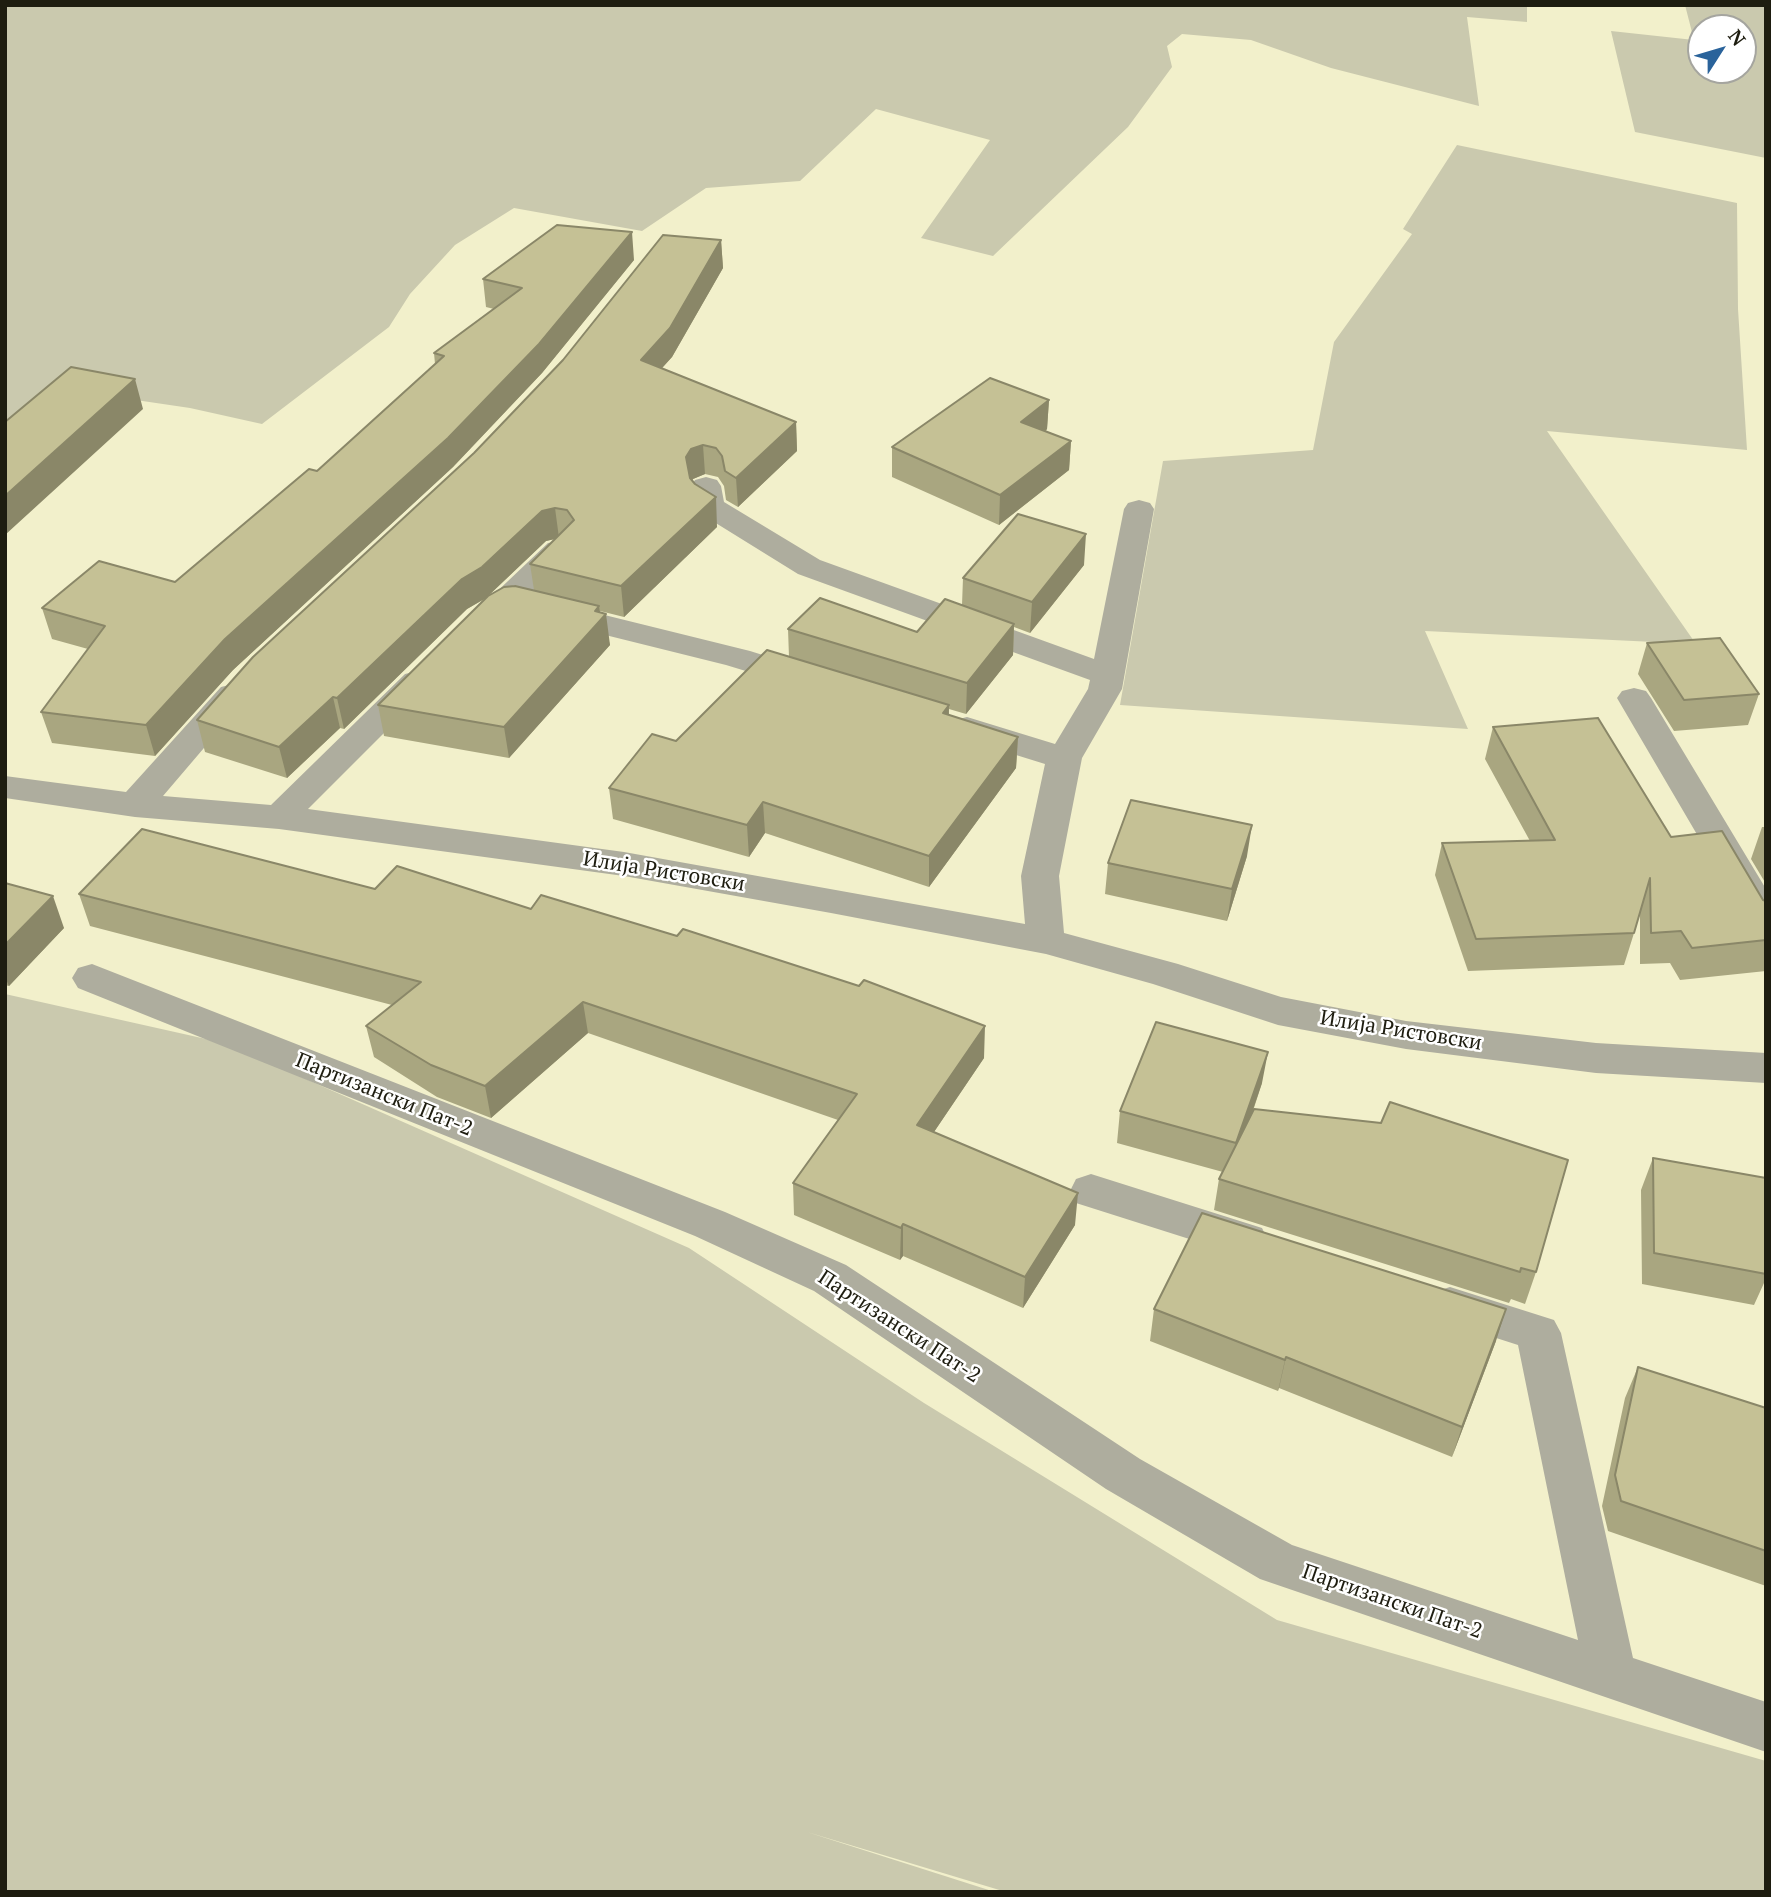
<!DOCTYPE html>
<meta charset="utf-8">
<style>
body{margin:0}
#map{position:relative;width:1771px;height:1897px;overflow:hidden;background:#f2f0cb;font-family:"PT Serif",serif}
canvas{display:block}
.frame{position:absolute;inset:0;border:7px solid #1e1d10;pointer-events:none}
.north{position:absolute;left:1687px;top:14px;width:70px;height:70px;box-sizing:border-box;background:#fff;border:2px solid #a5a59f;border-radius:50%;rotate:53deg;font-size:19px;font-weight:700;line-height:28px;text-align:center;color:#1e1d10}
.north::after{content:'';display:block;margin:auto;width:24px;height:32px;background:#2a639b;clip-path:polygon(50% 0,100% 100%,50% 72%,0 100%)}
</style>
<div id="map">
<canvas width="1771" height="1897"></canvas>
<div class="frame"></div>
<div class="north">N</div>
</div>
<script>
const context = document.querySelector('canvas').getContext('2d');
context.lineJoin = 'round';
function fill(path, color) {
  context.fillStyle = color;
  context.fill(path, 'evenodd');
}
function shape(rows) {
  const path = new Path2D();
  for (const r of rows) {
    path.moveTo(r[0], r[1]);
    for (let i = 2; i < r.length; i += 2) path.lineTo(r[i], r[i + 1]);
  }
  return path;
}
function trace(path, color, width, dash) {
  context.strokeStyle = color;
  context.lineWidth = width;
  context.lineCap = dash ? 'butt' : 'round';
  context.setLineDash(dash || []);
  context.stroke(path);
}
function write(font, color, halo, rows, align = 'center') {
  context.font = font + ' "PT Serif",serif';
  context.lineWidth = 5;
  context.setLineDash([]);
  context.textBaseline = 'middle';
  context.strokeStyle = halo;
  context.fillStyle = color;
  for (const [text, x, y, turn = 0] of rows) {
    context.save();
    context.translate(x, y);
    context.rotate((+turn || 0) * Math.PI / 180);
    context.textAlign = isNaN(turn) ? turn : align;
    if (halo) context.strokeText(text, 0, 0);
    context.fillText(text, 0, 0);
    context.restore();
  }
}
fill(shape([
 [5,5,1527,5,1527,22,1467,17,1479,106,1331,68,1251,40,1182,34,1167,46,1172,67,1128,127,993,256,921,238,990,140,876,109,800,181,706,188,642,231,514,208,455,245,410,294,389,327,262,424,190,408,68,390,5,440],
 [1685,5,1766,5,1766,158,1635,132,1611,31,1694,40],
 [1701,28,1743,28,1743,70,1701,70],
 [1457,145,1737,203,1738,309,1747,450,1547,431,1696,644,1425,631,1468,729,1120,705,1163,461,1313,450,1334,342,1412,234,1403,229],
 [5,994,224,1043,689,1248,924,1403,1277,1620,1766,1761,1766,1892,1006,1892,807,1832,995,1892,5,1892]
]), '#cac9ae');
fill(shape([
 [706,477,717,480,721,486,724,502,820,560,1094,659,1124,509,1128,503,1139,500,1150,503,1154,509,1122,689,1082,758,1059,876,1064,933,1178,964,1281,997,1406,1021,1596,1043,1766,1053,1766,1083,1596,1073,1406,1049,1278,1025,1153,984,1046,954,831,913,624,876,279,829,135,817,5,798,5,776,126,792,221,687,233,684,245,687,250,694,163,796,271,805,405,674,417,671,429,674,434,681,429,688,308,809,624,852,1025,924,1021,876,1045,764,955,736,950,728,955,720,967,717,1055,744,1088,689,1090,680,798,574,698,512,694,506,691,486,695,480,706,477],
 [559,541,570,543,575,550,570,557,510,614,499,617,488,614,483,607,488,600,548,543,559,541],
 [556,603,750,651,817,672,822,679,817,686,805,689,726,665,545,620,540,613,545,606,556,603],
 [1634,688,1646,691,1651,698,1766,889,1766,934,1753,930,1617,698,1622,691,1634,688],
 [92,964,725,1212,846,1265,1140,1459,1292,1545,1578,1640,1518,1345,1434,1318,1427,1305,1434,1292,1450,1287,1554,1320,1561,1333,1633,1658,1766,1702,1766,1752,1260,1579,1106,1489,814,1291,695,1236,78,988,72,978,78,968,92,964],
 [1091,1174,1262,1228,1268,1240,1262,1252,1246,1257,1076,1203,1070,1191,1076,1179,1091,1174]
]), '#aead9e');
fill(shape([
 [721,240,723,268,672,357,662,368,796,422,797,451,738,507,726,500,724,486,718,477,705,474,693,479,692,480,717,527,624,617,600,611,610,645,509,758,384,736,378,705,486,598,467,609,344,729,340,728,287,778,205,752,197,720],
 [555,539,530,564,534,590,488,596,546,541],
 [634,260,542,373,453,467,233,670,155,756,52,743,41,712,88,649,52,639,42,608,175,582,317,471,435,364,434,353,494,309,486,307,483,279],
 [1049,400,1047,429,1046,431,1071,441,1069,470,999,525,892,477,892,447],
 [1084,565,1030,633,1014,627,1013,655,966,714,949,709,949,715,1018,737,1016,768,929,887,765,833,749,857,613,819,609,788,676,741,789,657,788,629,917,632,962,605,963,578],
 [1647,643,1759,694,1748,725,1674,731,1638,674],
 [1493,727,1671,837,1766,901,1766,971,1680,980,1670,963,1640,964,1640,914,1624,965,1468,971,1435,875,1442,843,1530,841,1485,759],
 [1762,827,1766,827,1766,884,1751,859],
 [1247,856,1227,921,1105,894,1108,863],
 [5,883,64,928,9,986,5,985],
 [79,894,984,1058,934,1132,1075,1225,1023,1308,903,1256,900,1260,794,1215,793,1183,838,1120,588,1033,491,1118,437,1097,374,1057,366,1026,392,1005,90,926],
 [1262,1083,1252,1114,1536,1272,1525,1304,1511,1299,1509,1303,1214,1210,1219,1179,1223,1172,1117,1143,1120,1111],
 [1653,1158,1766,1178,1766,1284,1764,1283,1754,1305,1642,1284,1641,1190],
 [1154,1309,1496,1341,1452,1457,1279,1388,1278,1391,1150,1341],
 [1638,1367,1766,1408,1766,1586,1608,1531,1602,1506,1625,1398]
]), '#a9a680');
fill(shape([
 [632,232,634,260,542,373,453,467,233,670,155,756,146,725,225,639],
 [721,240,723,268,672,357,644,388,641,360],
 [135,379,143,409,5,535,5,496],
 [1049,400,1047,429,1020,451,1021,422],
 [796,422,797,451,738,507,736,478],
 [1071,441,1069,470,999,525,1000,495],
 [703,445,705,474,693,479,688,486,686,457,691,449],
 [716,497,717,527,624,617,621,586],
 [555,508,559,538,546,541,486,598,467,609,344,729,337,698,462,579,542,511],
 [1086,534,1084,565,1030,633,1032,602],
 [599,606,601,620,606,614,610,645,509,758,504,727,595,611],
 [1014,624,1013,655,966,714,967,683],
 [333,697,340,728,287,778,279,747],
 [949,705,948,737,943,713],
 [1018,737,1016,768,929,887,929,856],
 [763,802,765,833,749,857,747,825],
 [1252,825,1247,856,1227,921,1232,889],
 [53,896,64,928,9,986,5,977,5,945],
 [583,1002,588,1033,491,1118,485,1086],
 [985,1026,984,1058,917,1157,917,1125],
 [1268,1052,1262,1083,1231,1174,1236,1143],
 [1078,1193,1075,1225,1023,1308,1025,1277],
 [903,1224,903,1256,900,1260,901,1228],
 [1506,1309,1496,1341,1452,1457,1462,1427],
 [1286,1357,1279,1388,1278,1391,1285,1360]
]), '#8a8768');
const building = shape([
 [557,225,632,232,539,344,448,438,225,639,146,725,41,712,105,626,42,608,99,561,175,582,309,469,317,471,444,356,434,353,522,288,483,279,557,225],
 [663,235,721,240,670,328,641,360,796,422,736,478,725,471,722,456,716,448,703,445,691,449,686,457,690,478,695,484,716,497,621,586,530,564,574,520,567,510,555,508,542,511,482,567,462,579,337,698,333,697,279,747,197,720,253,657,474,453,563,360,663,235],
 [71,367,135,379,5,496,5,422,71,367],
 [990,378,1049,400,1021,422,1071,441,1000,495,892,447,990,378],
 [1018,514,1086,534,1032,602,963,578,1018,514],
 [515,586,599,606,595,611,606,614,504,727,378,705,488,596,504,587,515,586],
 [820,598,917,632,945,599,1014,624,967,683,788,629,820,598],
 [1720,638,1759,694,1684,700,1647,643,1720,638],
 [767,650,949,705,943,713,1018,737,929,856,763,802,747,825,609,788,652,734,676,741,767,650],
 [1598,718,1671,837,1722,831,1763,900,1766,901,1766,940,1692,948,1681,931,1651,933,1650,878,1634,933,1476,939,1442,843,1555,840,1493,727,1598,718],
 [1131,800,1252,825,1232,889,1108,863,1131,800],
 [142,829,375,889,397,866,531,909,541,895,677,936,683,929,859,986,864,980,985,1026,917,1125,1078,1193,1025,1277,903,1224,901,1228,793,1183,857,1094,583,1002,485,1086,431,1065,366,1026,421,982,79,894,142,829],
 [5,883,53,896,5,945,5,883],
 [1156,1022,1268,1052,1236,1143,1120,1111,1156,1022],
 [1390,1102,1568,1160,1536,1272,1521,1268,1520,1272,1219,1179,1254,1109,1381,1123,1390,1102],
 [1653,1158,1766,1178,1766,1274,1654,1253,1653,1158],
 [1202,1213,1506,1309,1462,1427,1286,1357,1285,1360,1154,1309,1202,1213],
 [1638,1367,1766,1408,1766,1551,1621,1501,1615,1475,1638,1367]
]);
fill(building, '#c5c195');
trace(building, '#8a8768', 2);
write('21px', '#1e1d10', '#fff', [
 ["Илија Ристовски",664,872,9],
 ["Илија Ристовски",1401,1031,9],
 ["Партизански Пат-2",384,1095,22],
 ["Партизански Пат-2",899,1327,33],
 ["Партизански Пат-2",1392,1602,19]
]);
</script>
